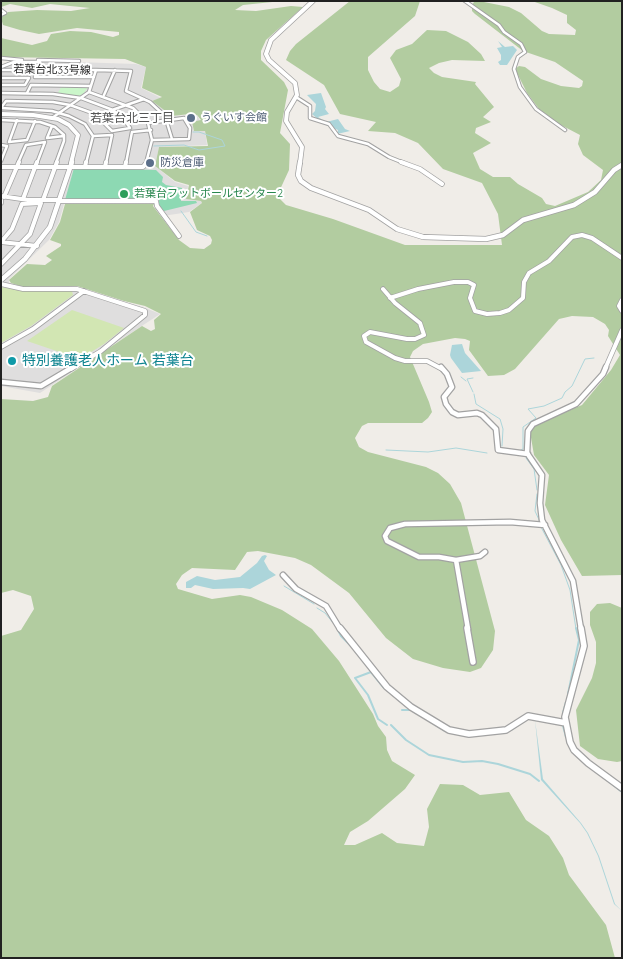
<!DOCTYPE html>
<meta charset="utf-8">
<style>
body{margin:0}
#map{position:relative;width:623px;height:959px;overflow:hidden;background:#f0ede8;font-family:Quicksand,sans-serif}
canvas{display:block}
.frame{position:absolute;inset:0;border:2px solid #212121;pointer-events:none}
</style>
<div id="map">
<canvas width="623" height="959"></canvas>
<div class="frame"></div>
</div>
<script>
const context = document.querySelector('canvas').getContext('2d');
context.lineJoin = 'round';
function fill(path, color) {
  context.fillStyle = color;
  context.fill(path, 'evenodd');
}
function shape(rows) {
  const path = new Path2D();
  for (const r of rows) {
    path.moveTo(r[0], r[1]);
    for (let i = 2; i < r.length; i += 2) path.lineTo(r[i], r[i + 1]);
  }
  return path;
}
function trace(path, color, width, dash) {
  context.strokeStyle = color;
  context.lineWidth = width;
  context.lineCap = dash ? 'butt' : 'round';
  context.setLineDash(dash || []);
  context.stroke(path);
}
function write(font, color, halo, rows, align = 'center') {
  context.font = font + ' Quicksand,"Noto Sans JP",sans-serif';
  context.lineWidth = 4;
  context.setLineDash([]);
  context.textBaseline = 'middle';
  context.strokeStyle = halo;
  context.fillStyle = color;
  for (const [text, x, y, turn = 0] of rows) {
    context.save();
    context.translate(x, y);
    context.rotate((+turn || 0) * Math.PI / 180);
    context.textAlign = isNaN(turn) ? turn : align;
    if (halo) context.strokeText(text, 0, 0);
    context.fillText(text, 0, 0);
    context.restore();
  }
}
fill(shape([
 [14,60,136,64,146,67,141,88,161,98,152,101,172,116,197,115,200,121,192,122,194,131,205,131,207,145,159,147,155,166,175,182,188,186,186,199,201,201,202,203,189,212,163,216,154,203,64,204,59,222,49,240,9,279,9,284,23,287,69,286,143,307,160,314,40,393,1,386,1,65]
]), '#dfdede');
fill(shape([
 [1,287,23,291,72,291,73,295,31,326,1,343],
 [72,310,124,328,104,344,80,359,27,341]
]), '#d2e6b3');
fill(shape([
 [1,1,282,1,243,5,235,10,256,11,291,6,303,7,266,40,261,51,261,60,284,82,288,90,280,133,290,144,289,170,277,196,286,205,333,219,405,245,502,245,498,214,482,183,443,169,418,143,395,133,368,131,376,122,340,114,324,85,286,60,290,51,296,44,350,1,420,1,415,16,368,57,368,70,374,82,380,89,390,92,399,86,401,79,390,58,396,50,412,44,427,30,446,31,468,42,481,54,485,61,452,60,439,63,429,68,434,73,442,77,476,82,475,84,494,107,483,117,491,122,476,128,475,133,491,143,473,153,480,169,493,177,510,177,518,184,542,198,546,204,555,206,588,192,601,180,603,170,583,155,578,144,580,135,559,124,539,109,527,93,515,69,519,66,525,67,541,79,561,86,579,88,582,86,583,81,555,62,523,51,475,14,472,11,472,5,474,2,484,2,509,7,521,13,542,31,549,34,575,35,576,30,567,23,567,15,552,8,532,1,622,1,622,575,582,576,561,540,545,505,549,475,534,455,530,432,536,424,582,405,611,370,620,355,608,336,609,330,605,324,593,317,572,316,559,319,515,369,504,375,488,376,469,350,470,341,465,339,455,338,423,344,413,351,410,357,429,402,432,412,428,418,422,423,368,423,362,426,355,438,359,447,368,452,426,467,438,473,450,484,461,503,495,631,493,650,481,668,470,672,443,668,413,659,386,638,349,593,311,565,295,558,258,551,247,552,235,570,192,568,182,575,176,584,178,589,212,599,240,595,251,597,282,610,312,629,339,661,373,714,378,726,386,737,387,750,392,761,415,775,405,789,368,821,350,832,344,845,355,845,382,833,397,843,424,846,429,827,427,809,440,784,463,785,480,795,509,792,526,820,549,836,563,858,569,875,606,925,615,958,1,958,1,636,21,630,34,609,31,596,13,590,1,593,1,399,33,401,48,397,52,386,142,326,151,331,155,329,154,320,161,314,145,306,124,301,77,286,23,287,11,283,9,280,27,264,45,265,52,260,46,256,61,246,61,244,50,240,60,222,65,204,154,204,153,206,179,240,190,248,204,249,211,244,212,240,210,236,197,230,190,212,202,203,201,201,186,199,189,185,175,181,155,166,159,147,208,146,205,131,194,131,192,122,201,120,197,115,190,114,172,116,152,101,162,97,142,88,146,67,125,59,1,57,1,38,32,45,47,41,51,34,70,31,91,32,113,37,119,35,119,32,77,28,39,34,20,30,3,25,1,18,8,12,37,10,71,11,90,8,50,4,32,8,10,4,1,7],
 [610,603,622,608,622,761,617,762,598,759,580,746,576,710,592,678,596,663,596,642,590,625,590,612,597,604]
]), '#b2cca0');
fill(shape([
 [62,86,88,87,84,93,78,97,57,94]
]), '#cbf6ca');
fill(shape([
 [74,168,156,170,163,177,162,182,166,185,182,188,181,201,196,201,197,203,164,211,158,205,159,200,65,200]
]), '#8dd9b3');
fill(shape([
 [498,41,505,47,513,46,517,50,507,65,500,65,498,62,501,60,501,55,497,48,502,47],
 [321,93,326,107,325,109,329,114,318,117,326,122,338,119,345,129,350,131,337,134,338,130,323,124,312,114,315,111,316,104,307,95],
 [462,344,465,353,481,371,462,373,451,358,450,355,452,345],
 [265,555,267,556,264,561,269,570,276,575,250,589,243,588,213,589,195,585,191,588,186,588,186,582,197,576,215,580,240,577,257,563,262,556],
 [535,720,543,779,581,823,588,833,599,856,615,904,622,911,614,904,598,856,587,833,580,823,541,780]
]), '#acd5da');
trace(shape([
 [154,146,184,145,199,150,225,146,222,140,199,132,193,132],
 [181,211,196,232,207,236],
 [461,377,466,381],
 [473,378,467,379,473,392],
 [474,394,476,404,500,419,503,429,502,446],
 [540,418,545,416],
 [386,450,428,452,456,448,487,453],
 [519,451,523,449,523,427,536,418,528,409,544,406,562,398,565,392,572,386,585,359,594,358],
 [526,458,534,469,537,490],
 [537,494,535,511,540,522],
 [541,527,561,565,570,590,576,629],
 [284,586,314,604],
 [317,608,325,613,334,624],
 [337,627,338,629]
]), '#acd5da', 1);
trace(shape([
 [337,628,341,636,352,647],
 [384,688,371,672,355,678,368,695,378,719,387,725],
 [568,694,579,640,576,628],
 [402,710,412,710],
 [563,713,566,702],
 [429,721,445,731],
 [391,725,406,740,429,755,463,762,482,761,498,764,530,774,539,781],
 [563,726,566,737],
 [511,730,520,724],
 [577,756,622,792]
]), '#acd5da', 2);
const minorFar3 = shape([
 [465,1,499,25,504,32,521,44,525,52,518,57,514,69,520,87,536,109,565,130],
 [1,10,5,13,1,15],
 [1,58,22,60],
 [38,60,79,61],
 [1,67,14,62,40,62,35,77,94,77],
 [1,70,96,70,89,92,52,118],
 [96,70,131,71,126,91,150,102,165,116,172,139],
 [1,78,29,78,25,85,1,85],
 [89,92,133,108,148,123,152,140,146,163],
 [1,93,53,94,81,98,113,110,123,118,130,128,112,131,95,114,70,105,53,102,6,101,1,108],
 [27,93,31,85,91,86],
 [104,95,115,70],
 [296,97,310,106,310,118,329,124,338,136,368,144,389,157,404,163],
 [1,108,52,111,69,116,85,124,93,136,86,163],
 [112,110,144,99],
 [1,120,40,122,55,127,64,135,64,141,56,163],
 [17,120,9,142,27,140,35,121],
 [148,123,184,118,190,128,189,139,152,140],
 [52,126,47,138,64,136],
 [93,136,112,135,106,163],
 [1,145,7,146,1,161],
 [18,163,26,145,45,142,37,163],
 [126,163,132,132,151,130]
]);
const minorFar2 = shape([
 [401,162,420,169,442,184],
 [1,167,143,167,147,162],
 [85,167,86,162],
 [105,167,106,162],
 [125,167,126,162],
 [1,196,28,200,60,200],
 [4,197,19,162],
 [23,199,37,162],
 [1,200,1,203],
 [43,200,57,162],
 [59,201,156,201,157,206,179,236],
 [1,242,12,229,22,204,41,203,30,234,1,264],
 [1,242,37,246],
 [1,284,23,289,77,289,145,311,145,315,101,351,71,369],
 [383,289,395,303,420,323,424,335,415,339,407,339,370,332,364,336,366,342,395,358,405,361,427,361,442,369],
 [390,298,418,289,454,282,468,282,474,285,470,298,475,311,487,314,500,313,509,310,523,298,524,282,529,273,549,261,572,237,582,235,592,238,622,258],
 [622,300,619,306,622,311],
 [1,347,33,329,84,291],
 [605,369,622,330]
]);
const minorFar1 = shape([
 [441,367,447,374,452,387,444,397,446,404,452,412,458,415,477,413,482,415,496,429,498,450,528,454],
 [1,382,41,386,73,367],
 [485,552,480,556,456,560,439,557,419,557,387,541,385,536,390,528,405,524,510,522,545,525],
 [456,560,468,629],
 [283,575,296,589,326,606,340,629],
 [581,629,573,581,542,520,540,503,542,475,527,453,528,431,533,424,576,404,603,374,606,367]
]);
const minor = shape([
 [340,628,387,687,411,707,449,730,469,734,506,730,528,716,566,723],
 [467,628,473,662],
 [581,628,584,646,565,717,570,742,574,750,588,763,622,788]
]);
const tertiaryFar1 = shape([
 [1,114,33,115,58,119,69,125,78,135,71,163],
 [300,163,302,147,286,121,287,112,297,95,295,83,269,60,266,54,271,40,313,1]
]);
const tertiary = shape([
 [300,162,298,175,301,181,311,188,369,210,397,229,423,237,486,239,503,235,523,220,574,205,595,192,614,170,622,165],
 [1,280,25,259,50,227,72,162]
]);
trace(minorFar3, '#a2a2a2', 4.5);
trace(minorFar2, '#a2a2a2', 5.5);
trace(minorFar1, '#a2a2a2', 7);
trace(minor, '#a2a2a2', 8);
trace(tertiaryFar1, '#a2a2a2', 5.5);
trace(tertiary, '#a2a2a2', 6);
trace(minorFar3, '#fff', 2.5);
trace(minorFar2, '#fff', 4);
trace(minorFar1, '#fff', 4.5);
trace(minor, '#fff', 5.5);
trace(tertiaryFar1, '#fff', 4);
trace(tertiary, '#fff', 4.5);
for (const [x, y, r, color] of [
 [191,118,5,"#5c6f8a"],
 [150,163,5,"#5c6f8a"],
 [124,194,5,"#2e9e5b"],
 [12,361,5,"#0f9aa8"]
]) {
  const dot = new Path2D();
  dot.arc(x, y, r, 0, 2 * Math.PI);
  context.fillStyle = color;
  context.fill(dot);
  trace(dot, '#fff', 2);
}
write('11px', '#212121', '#fff', [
 ["若葉台北33号線",52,70,1]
]);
write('11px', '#4e5e75', '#fff', [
 ["うぐいす会館",201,118],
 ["防災倉庫",160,163]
], 'left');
write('11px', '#27864d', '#fff', [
 ["若葉台フットボールセンター2",134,194]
], 'left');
write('12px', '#545454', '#fff', [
 ["若葉台北三丁目",132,118]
]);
write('14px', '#0d838f', '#fff', [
 ["特別養護老人ホーム 若葉台",22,361]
], 'left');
</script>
